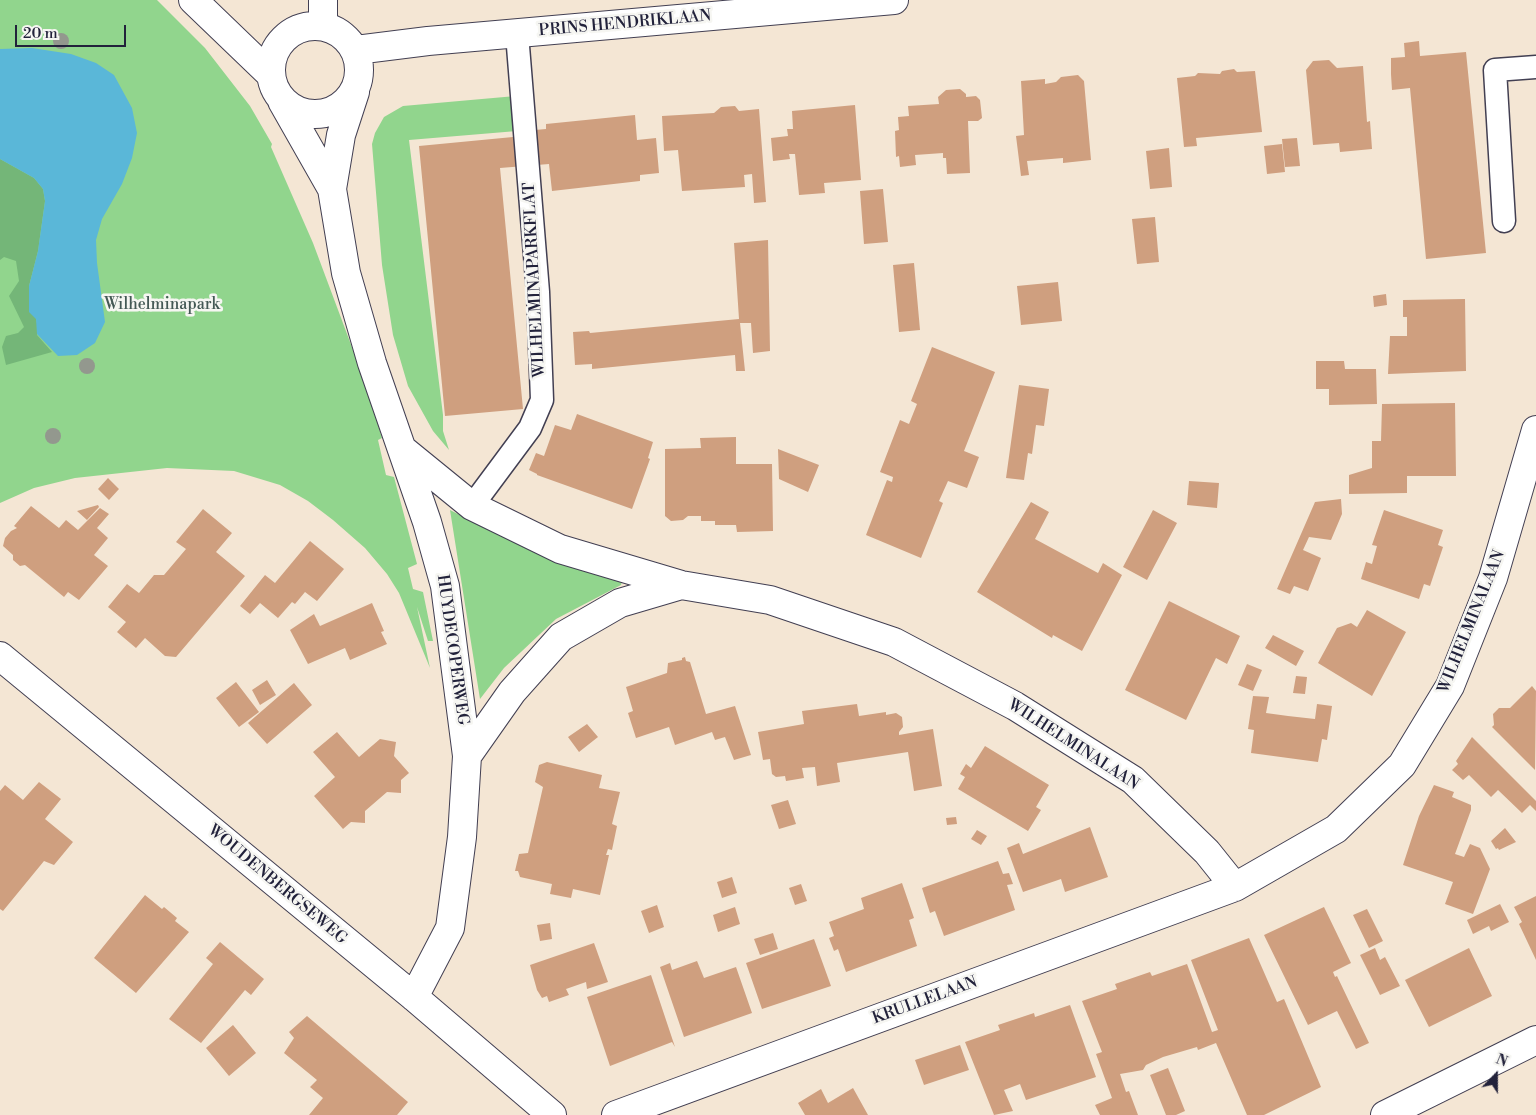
<!DOCTYPE html>
<style>
body{margin:0}
#map{position:relative;width:1536px;height:1115px;overflow:hidden;background:#f4e6d4;font-family:"Libre Bodoni",serif}
canvas{display:block}
.north{position:absolute;left:1471px;top:1050px;width:50px;height:50px;-webkit-text-stroke:4px #f6f6f2;paint-order:stroke;rotate:22deg;font-size:14px;font-weight:700;line-height:20px;text-align:center;color:#22223b}
.north::after{content:'';display:block;margin:auto;width:18px;height:22px;background:#22223b;clip-path:polygon(50% 0,100% 100%,50% 72%,0 100%)}
.scale{position:absolute;left:15px;top:25px;width:111px;height:22px;box-sizing:border-box;border:2px solid #22223b;border-top:0;padding-left:6px;font-size:15px;line-height:18px;white-space:nowrap;color:#22223b;-webkit-text-stroke:4px #f6f6f2;paint-order:stroke}
</style>
<div id="map">
<canvas width="1536" height="1115"></canvas>
<div class="north">N</div>
<div class="scale">20 m</div>
</div>
<script>
const context = document.querySelector('canvas').getContext('2d');
context.lineJoin = 'round';
function fill(path, color) {
  context.fillStyle = color;
  context.fill(path, 'evenodd');
}
function shape(rows) {
  const path = new Path2D();
  for (const r of rows) {
    if (r.length === 3) {
      path.moveTo(r[0] + r[2], r[1]);
      path.arc(r[0], r[1], r[2], 0, 2 * Math.PI);
      continue;
    }
    path.moveTo(r[0], r[1]);
    for (let i = 2; i < r.length; i += 2) path.lineTo(r[i], r[i + 1]);
  }
  return path;
}
function trace(path, color, width, dash) {
  context.strokeStyle = color;
  context.lineWidth = width;
  context.lineCap = dash ? 'butt' : 'round';
  context.setLineDash(dash || []);
  context.stroke(path);
}
function write(font, color, halo, rows, align = 'center') {
  context.font = font + ' "Libre Bodoni",serif';
  context.lineWidth = 5;
  context.setLineDash([]);
  context.textBaseline = 'middle';
  context.strokeStyle = halo;
  context.fillStyle = color;
  for (const [text, x, y, turn = 0] of rows) {
    context.save();
    context.translate(x, y);
    context.rotate((+turn || 0) * Math.PI / 180);
    context.textAlign = isNaN(turn) ? turn : align;
    if (halo) context.strokeText(text, 0, 0);
    context.fillText(text, 0, 0);
    context.restore();
  }
}
fill(shape([
 [0,0,157,0,205,48,250,106,272,144,271,147,313,243,362,374,368,396,369,395,382,438,378,440,386,475,394,477,417,564,408,568,413,589,423,592,433,641,428,641,417,607,430,668,399,593,387,574,365,548,333,520,308,501,280,485,234,471,167,468,75,478,34,488,0,503],
 [527,95,529,130,409,140,443,415,443,431,449,450,433,431,408,386,393,335,382,265,372,144,375,133,384,117,403,106],
 [450,510,505,538,622,581,621,585,556,619,504,668,480,699]
]), '#91d58d');
fill(shape([
 [0,159,34,178,43,189,45,201,38,251,29,286,38,328,37,335,52,352,6,365,2,347,6,336,18,333,24,327,9,296,19,281,16,261,4,257,0,260]
]), '#74b678');
fill(shape([
 [32,48,71,54,96,63,114,75,132,108,137,133,132,158,122,184,102,219,96,240,97,263,105,322,95,343,77,355,58,356,37,334,36,319,29,312,29,286,38,251,45,201,43,189,34,178,0,159,0,49]
]), '#5ab7d8');
fill(shape([
 [1419,41,1420,56,1466,52,1486,253,1426,259,1410,88,1392,90,1391,74,1391,58,1405,57,1404,43],
 [1329,60,1337,68,1363,66,1367,122,1370,121,1372,149,1340,152,1339,143,1313,145,1306,70,1313,61],
 [1234,69,1237,72,1255,71,1262,132,1196,138,1197,146,1184,147,1177,78,1195,76,1198,73,1220,74,1222,71],
 [1078,75,1084,81,1091,160,1063,163,1063,158,1027,161,1029,175,1021,176,1016,136,1024,135,1021,81,1045,79,1045,84,1056,82,1061,77],
 [960,89,966,94,966,97,976,96,980,100,982,118,978,121,968,121,970,173,947,174,946,158,943,158,943,153,915,155,916,165,900,167,899,156,896,157,895,131,899,130,898,117,909,116,908,106,939,104,938,97,946,90],
 [855,105,861,180,824,183,825,193,799,195,795,154,789,154,790,159,773,161,771,138,788,136,787,129,793,129,792,111],
 [735,106,739,111,759,109,766,202,754,203,752,174,744,175,745,187,682,191,678,150,664,151,662,116,714,113,721,107],
 [635,115,637,140,656,138,659,173,640,175,640,181,552,191,549,164,500,168,523,409,445,416,419,146,513,137,513,132,546,129,546,124],
 [1297,138,1300,166,1285,167,1282,139],
 [1282,144,1285,172,1267,174,1264,146],
 [1169,148,1172,187,1150,189,1146,151],
 [883,189,888,242,864,244,860,191],
 [1155,217,1159,262,1137,264,1132,219],
 [768,240,770,351,753,353,751,323,740,323,745,371,736,371,735,355,592,369,592,364,575,365,573,332,589,331,590,333,739,319,734,243],
 [914,263,920,330,899,332,893,265],
 [1058,282,1062,321,1021,325,1017,286],
 [1386,294,1387,305,1374,307,1373,296],
 [1465,299,1466,371,1388,374,1390,336,1407,336,1407,317,1403,317,1403,300],
 [932,347,995,372,964,451,979,457,967,488,948,481,939,501,943,503,921,558,866,535,887,480,892,482,893,477,880,472,900,420,909,424,917,404,911,401],
 [1316,361,1344,361,1345,369,1376,369,1377,404,1329,405,1329,389,1316,389],
 [1019,385,1049,389,1044,426,1036,425,1032,454,1028,453,1024,480,1006,478],
 [1455,403,1456,476,1407,476,1407,493,1349,494,1349,475,1372,468,1372,441,1381,441,1382,404],
 [577,414,653,442,648,458,650,459,632,509,537,475,537,474,529,470,536,453,544,456,555,425,571,430],
 [736,437,736,464,772,464,773,531,737,532,736,525,715,525,715,521,701,521,701,516,688,516,683,520,671,521,665,516,665,449,701,448,700,438],
 [778,449,819,465,808,492,779,479],
 [108,478,119,489,109,500,98,489],
 [1189,481,1219,483,1217,508,1187,505],
 [1341,499,1342,514,1331,540,1309,537,1303,550,1321,558,1308,591,1294,586,1290,594,1277,589,1315,502],
 [1031,502,1049,512,1035,539,1098,573,1103,563,1122,575,1082,651,1053,635,1052,638,977,592],
 [98,505,99,507,87,520,77,511],
 [31,506,59,528,66,520,78,530,100,508,109,514,97,528,108,538,94,555,108,566,79,600,68,592,64,597,25,565,20,566,13,560,13,555,3,546,5,538,11,531,17,528,14,526],
 [203,509,232,533,216,552,245,576,176,657,165,656,145,638,136,648,117,632,126,622,108,607,127,584,139,593,154,575,164,575,186,549,176,542],
 [1153,510,1177,523,1147,580,1123,567],
 [1384,510,1443,530,1438,545,1443,547,1430,586,1424,584,1419,599,1361,579,1366,562,1372,564,1377,546,1372,545],
 [310,541,344,569,317,601,305,592,295,604,292,602,278,618,260,603,250,614,240,606,265,575,275,583],
 [1169,601,1240,636,1227,664,1216,658,1186,720,1125,690],
 [372,603,384,631,381,632,387,644,350,660,345,648,308,664,290,630,314,614,320,626],
 [1367,610,1406,632,1372,696,1318,663,1337,628,1351,623,1357,627],
 [1273,635,1304,651,1296,666,1265,648],
 [685,657,686,661,690,662,706,714,735,706,751,755,734,760,725,737,715,740,712,732,675,745,669,727,636,738,628,713,633,711,626,687,667,673,668,663,682,660,682,658],
 [1247,664,1262,670,1253,691,1238,685],
 [1296,676,1307,677,1305,694,1293,693],
 [267,680,276,695,260,705,252,690],
 [236,682,259,712,239,727,216,698],
 [294,683,312,705,267,744,248,723],
 [1532,686,1536,691,1535,770,1492,727,1494,725,1493,714,1499,708,1510,708],
 [1253,696,1269,697,1266,713,1288,716,1315,719,1317,704,1332,706,1327,740,1322,739,1318,762,1251,753,1254,730,1248,729],
 [857,704,859,716,886,712,886,715,896,713,902,717,903,727,899,732,899,735,933,729,942,786,914,791,908,752,837,763,840,782,817,786,815,767,802,768,804,778,786,781,785,776,776,777,772,774,770,759,763,760,758,732,804,724,802,711],
 [587,724,598,737,579,752,568,737],
 [337,732,359,757,380,739,396,742,394,756,409,773,401,780,401,793,387,792,365,811,365,823,351,822,343,829,314,796,335,777,313,752],
 [1472,737,1536,801,1536,811,1530,805,1522,813,1498,790,1491,797,1469,775,1463,780,1452,770,1458,764,1456,761],
 [985,746,1049,785,1036,807,1041,810,1028,831,958,789,965,777,960,774,966,764,971,768],
 [547,762,602,775,599,788,620,792,612,824,617,826,612,850,608,849,606,855,609,855,600,895,573,889,571,898,550,894,552,884,520,877,518,871,515,871,519,854,528,853,543,787,535,782,539,765],
 [39,782,61,799,45,819,73,842,54,865,44,861,3,911,0,909,0,791,5,785,23,800],
 [1434,785,1454,792,1452,797,1471,805,1471,810,1455,854,1464,857,1470,844,1480,848,1490,869,1473,914,1445,904,1453,882,1403,865,1419,816],
 [788,800,796,824,779,829,771,805],
 [956,817,957,824,947,825,946,818],
 [1090,827,1108,877,1065,892,1061,879,1023,892,1007,848,1019,843,1023,854],
 [1505,828,1516,842,1499,850,1498,848,1496,849,1491,841],
 [977,830,987,836,981,845,971,839],
 [998,861,1003,874,1009,873,1013,884,1007,885,1015,910,944,936,935,911,930,913,922,888],
 [732,877,737,893,722,898,717,882],
 [902,883,914,918,909,920,917,946,846,972,838,949,834,951,829,938,834,936,829,922,864,909,861,898],
 [801,884,807,901,795,905,789,888],
 [145,895,162,909,164,907,177,918,175,921,189,932,136,993,94,958],
 [1536,896,1536,960,1519,924,1522,922,1514,907],
 [1500,904,1509,922,1491,931,1489,926,1473,934,1467,920],
 [657,905,664,927,649,933,641,911],
 [735,907,740,924,718,932,713,915],
 [1324,907,1351,963,1333,972,1335,977,1337,976,1369,1043,1356,1049,1337,1011,1308,1025,1264,935],
 [1367,909,1383,941,1369,948,1353,915],
 [550,923,552,939,540,941,537,925],
 [773,933,778,949,760,955,754,939],
 [1249,938,1277,1002,1284,999,1321,1087,1264,1115,1247,1115,1216,1043,1198,1050,1197,1047,1163,1057,1146,1065,1143,1070,1120,1074,1126,1092,1129,1091,1138,1115,1100,1115,1095,1105,1112,1098,1096,1054,1102,1052,1082,1001,1117,989,1115,984,1150,972,1152,976,1187,964,1212,1032,1218,1030,1191,960],
 [814,939,831,986,762,1009,746,963],
 [220,942,264,979,251,995,245,990,201,1043,169,1019,213,964,206,958],
 [594,943,608,982,587,989,586,982,566,989,569,995,549,1002,547,996,542,998,537,990,530,965],
 [1375,948,1380,960,1385,957,1400,986,1380,995,1360,955],
 [1469,948,1492,996,1429,1027,1405,980],
 [697,961,704,978,736,967,752,1013,684,1037,660,967,670,963,672,970],
 [651,975,675,1047,672,1042,610,1066,587,997],
 [1070,1005,1096,1077,1026,1100,1020,1084,1004,1090,1013,1111,994,1115,965,1042,1000,1030,998,1025,1034,1013,1035,1017],
 [307,1016,408,1102,397,1115,309,1115,323,1098,310,1087,317,1080,284,1053,294,1038,289,1032],
 [233,1025,256,1053,229,1076,206,1048],
 [960,1045,969,1070,924,1085,915,1060],
 [1168,1068,1185,1111,1176,1115,1166,1115,1150,1075],
 [853,1088,868,1115,805,1115,798,1103,821,1089,828,1103]
]), '#cf9f7f');
const lane = shape([
 [1504,221,1495,70,1536,67],
 [472,506,530,428,542,400,538,292,517,34]
]);
const street = shape([
 [193,0,270,74],
 [323,0,323,26],
 [315,70,44],
 [356,50,428,41,894,0],
 [355,92,341,135,332,189,346,273,372,363,427,522,445,586,467,756,462,837,450,928,414,997],
 [282,101,332,189],
 [402,449,472,506,560,549,681,585,770,600,894,642,1015,706,1133,780,1207,852,1235,887,1336,829,1402,765,1450,686,1493,578,1536,430],
 [0,656,414,997,552,1115],
 [467,756,512,692,561,637,620,603,681,585],
 [616,1115,1235,887],
 [1385,1115,1536,1040]
]);
trace(lane, '#423f52', 25);
trace(street, '#423f52', 30);
trace(lane, '#fff', 22);
trace(street, '#fff', 28);
context.fillStyle = '#93988e';
for (const [x, y] of [
 [61,41],
 [87,366],
 [53,436]
]) {
  context.beginPath();
  context.arc(x, y, 8, 0, 2 * Math.PI);
  context.fill();
}
write('16px', '#22223b', '#f6f6f2', [
 ["PRINS HENDRIKLAAN",625,24,-5],
 ["WILHELMINAPARKFLAT",535,280,-93],
 ["WILHELMINALAAN",1472,622,-68],
 ["HUYDECOPERWEG",452,650,82],
 ["WILHELMINALAAN",1073,745,33],
 ["WOUDENBERGSEWEG",277,885,40],
 ["KRULLELAAN",925,1001,-20]
]);
write('16px', '#435854', '#f6f6f2', [
 ["Wilhelminapark",162,305]
]);
</script>
